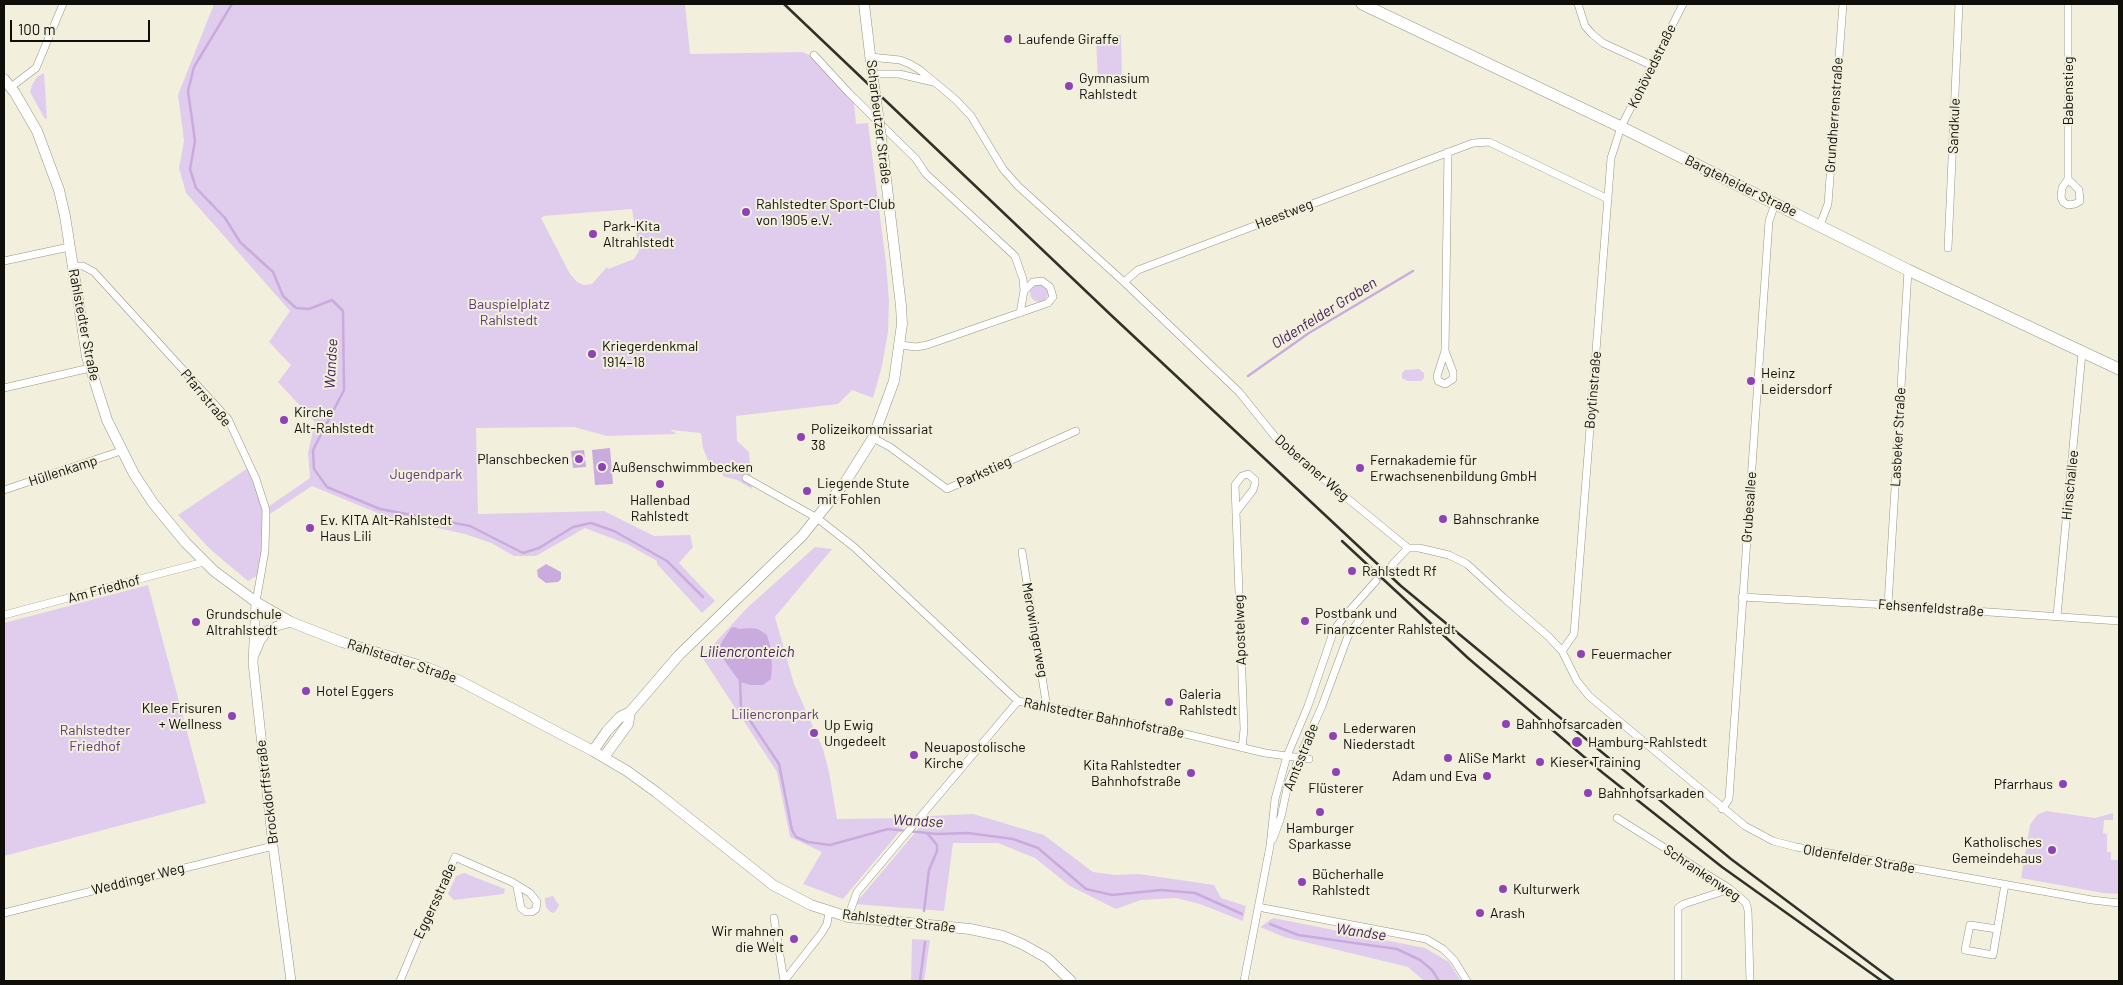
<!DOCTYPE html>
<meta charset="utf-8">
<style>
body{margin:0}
#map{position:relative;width:2123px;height:985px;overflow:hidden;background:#f2f0dd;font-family:Barlow,sans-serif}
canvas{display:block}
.frame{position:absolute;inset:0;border:5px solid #0f0e08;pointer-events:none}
.scale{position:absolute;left:10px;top:20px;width:140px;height:22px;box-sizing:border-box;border:2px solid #0f0e08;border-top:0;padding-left:6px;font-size:15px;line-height:18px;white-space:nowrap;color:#0f0e08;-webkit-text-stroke:4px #f2f0dd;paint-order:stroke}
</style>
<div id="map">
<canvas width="2123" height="985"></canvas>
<div class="frame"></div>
<div class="scale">100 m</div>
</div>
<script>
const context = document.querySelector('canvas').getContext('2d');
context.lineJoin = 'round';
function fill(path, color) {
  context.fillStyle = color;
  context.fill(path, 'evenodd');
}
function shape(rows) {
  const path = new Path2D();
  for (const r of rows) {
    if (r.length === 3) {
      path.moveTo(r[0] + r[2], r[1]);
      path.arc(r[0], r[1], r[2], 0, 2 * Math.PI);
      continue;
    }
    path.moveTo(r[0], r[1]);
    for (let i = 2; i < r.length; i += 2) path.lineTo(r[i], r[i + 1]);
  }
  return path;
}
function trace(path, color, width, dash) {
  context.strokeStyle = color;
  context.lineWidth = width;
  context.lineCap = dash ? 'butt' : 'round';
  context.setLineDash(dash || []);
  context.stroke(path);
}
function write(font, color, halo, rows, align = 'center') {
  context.font = font + ' Barlow,sans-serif';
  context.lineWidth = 4;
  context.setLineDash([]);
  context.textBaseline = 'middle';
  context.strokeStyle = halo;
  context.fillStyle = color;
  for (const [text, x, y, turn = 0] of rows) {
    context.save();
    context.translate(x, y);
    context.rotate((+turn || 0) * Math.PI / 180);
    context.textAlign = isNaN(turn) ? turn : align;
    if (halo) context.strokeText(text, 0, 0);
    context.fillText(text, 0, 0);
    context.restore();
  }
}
fill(shape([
 [214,4,685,4,690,54,802,52,812,56,854,103,856,124,868,123,886,263,889,301,888,332,882,366,873,398,852,390,838,404,736,416,737,441,749,452,752,489,737,480,725,477,709,463,703,448,701,433,670,430,677,434,607,436,574,427,476,428,478,514,604,511,654,536,690,535,693,547,679,563,715,601,702,613,657,564,657,561,627,544,585,528,536,556,514,556,491,543,465,534,387,517,312,486,270,514,268,507,310,478,308,453,315,422,278,382,291,365,269,342,290,311,186,193,179,168,184,141,178,95],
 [632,209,639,251,634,259,608,269,607,267,592,284,584,285,577,282,570,274,541,218,544,216],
 [1121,35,1122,82,1098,83,1096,36],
 [44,73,47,118,45,119,30,92,32,85,37,77],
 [1039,293,9],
 [1419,369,1424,373,1424,378,1421,381,1407,381,1402,378,1402,373,1405,370],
 [248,468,263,509,262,560,258,575,248,581,211,550,178,515],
 [815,547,832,549,775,617,794,684,823,749,829,772,837,819,911,818,843,899,803,884,822,852,790,837,777,772,702,657,747,608],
 [148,585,206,803,4,856,4,623],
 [2046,811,2095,818,2113,813,2113,820,2104,820,2103,833,2107,834,2107,852,2111,852,2111,860,2119,860,2119,894,2103,893,2021,878,2030,825,2037,815],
 [973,814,1044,835,1093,872,1116,875,1139,874,1214,885,1221,898,1246,906,1243,921,1200,904,1176,898,1141,900,1116,909,1070,886,1035,858,998,843,953,843,944,911,855,904,929,816],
 [464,873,505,889,504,894,454,900,448,894,456,876],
 [553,896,559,905,556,911,553,913,549,911,546,907,545,901,545,898],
 [1273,918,1425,948,1449,962,1461,981,1424,981,1408,967,1284,937,1260,927],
 [912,939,930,940,924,981,911,981]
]), '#e0cded');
fill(shape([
 [610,448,613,484,595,485,592,450],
 [584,450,586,467,573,468,571,451],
 [546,564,561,572,561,579,558,582,546,583,538,577,537,570],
 [735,627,739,629,751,628,758,629,767,635,771,649,772,667,771,679,763,685,751,685,740,682,724,660,720,645,731,628]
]), '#c9abdd');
trace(shape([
 [232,4,194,67,188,91,195,141,190,169,196,188,225,218,240,242,273,272,283,296,296,308,309,309,332,300,343,311,344,390,313,450,314,469,327,487,380,509,470,526,523,553,539,548,573,527,591,523,614,531,667,561,703,597],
 [1248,376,1309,333,1413,271],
 [740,680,741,707,779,764,792,830,796,837,808,842,830,845,888,829,937,834,968,833,1013,839,1038,848,1086,889,1112,895,1161,890,1195,893,1242,914],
 [924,911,929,870,937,851,937,845,927,833],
 [1270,924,1298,935,1397,949,1420,960,1432,970,1439,981],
 [920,981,925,942]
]), '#c9abdd', 2.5);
trace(shape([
 [1376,581,1392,565]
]), '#d0cebd', 7, [7, 3.5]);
const minor = shape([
 [1578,4,1585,26,1592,34,1603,43,1653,66],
 [814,55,849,93,916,159,926,174,1015,256,1023,279,1024,291,1020,313],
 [870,57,900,60,910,64,920,70,956,100,971,116,1003,169,1018,186,1124,282,1239,392,1281,444,1408,548,1419,548,1449,555,1467,564,1504,598,1549,637,1562,651,1577,681,1589,696,1745,826,1773,841,1796,847,2092,900,2119,903],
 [873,74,899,74,933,82],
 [11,87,36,68,63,4],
 [2068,179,2079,190,2080,201,2075,204,2068,205,2063,202,2061,197,2062,188,2068,179,2068,4],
 [1820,225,1828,204,1843,4],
 [1948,248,1959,4],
 [4,261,69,247],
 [72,266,83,266,94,272,228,419,256,479,266,510,265,551,256,602],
 [1124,282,1138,270,1473,143,1489,142,1608,199],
 [900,345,916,347,927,345,1048,303,1053,297,1050,287,1042,281,1033,282,1024,291],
 [1445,351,1453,372,1453,379,1445,384,1438,381,1437,376,1445,351,1448,152],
 [4,388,90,368],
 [873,438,890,447,947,489,1076,431],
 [746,478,817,518,854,547,1018,701,1177,732,1265,753,1309,759],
 [4,490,121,451],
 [1236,512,1253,490,1255,484,1255,480,1248,474,1242,476,1235,485,1244,729,1242,748],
 [1022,552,1047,708],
 [1392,565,1408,548],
 [1742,597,1888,605,2119,621],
 [1888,605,1908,270],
 [4,615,204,562],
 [2057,616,2082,353],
 [1562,651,1574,634,1611,158,1621,127,1683,4],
 [1722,809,1729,799,1769,221,1775,204],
 [1617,818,1730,889,1746,903,1748,910,1750,981],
 [1273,839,1281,817,1288,784,1299,758,1322,706,1348,636,1361,618],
 [1258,907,1426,939,1443,949,1454,960,1467,981],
 [4,913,273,846],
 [848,917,857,892,1018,701],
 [774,918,784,981],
 [1997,929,1970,925,1965,950,1993,955,2005,884],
 [400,981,418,938,423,933,455,857,512,882,530,893,537,902,536,909,532,912,526,912,521,908,517,887],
 [784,981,821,934,827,924,829,912],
 [1244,981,1270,846,1275,799,1287,756,1308,706,1334,630,1343,618,1376,581],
 [1678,981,1678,908,1684,904,1730,889]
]);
const tertiary = shape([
 [256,602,253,663,273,846,291,981],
 [255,653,260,641,267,631,277,626,291,622]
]);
const secondary = shape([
 [864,4,873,79],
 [4,79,15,93,37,131,59,190,65,216,87,357,107,420,134,474,153,503,185,542,214,571,256,602,291,622,342,642,428,668,460,681,593,751,627,771,656,792,773,885,811,905,848,917,970,929,1003,936,1022,944,1047,958,1071,981],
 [593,751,607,731,620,717,630,712,679,655,802,536,846,481,873,438,894,381,902,324,901,306,881,137],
 [604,757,628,724,630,712]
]);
const primary = shape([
 [1362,4,1621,127,1908,270,2119,369]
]);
trace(minor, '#979584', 8);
trace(tertiary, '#979584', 10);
trace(secondary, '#979584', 11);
trace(primary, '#979584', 12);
trace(minor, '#fff', 7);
trace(tertiary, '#fff', 9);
trace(secondary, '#fff', 10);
trace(primary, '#fff', 11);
trace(shape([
 [784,4,1112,316,1401,586,1731,859,1894,981],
 [1342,541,1468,658,1603,773,1722,867,1882,981]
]), '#323129', 2.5);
const secondaryBridge = shape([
 [873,79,881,137]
]);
trace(secondaryBridge, '#979584', 11, []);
trace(secondaryBridge, '#fff', 10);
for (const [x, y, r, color] of [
 [1008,39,5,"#8d43b5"],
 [1069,86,5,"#8d43b5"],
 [746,212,5,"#8d43b5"],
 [593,234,5,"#8d43b5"],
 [592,354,5,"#8d43b5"],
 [1751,381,5,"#8d43b5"],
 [284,420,5,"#8d43b5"],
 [801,437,5,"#8d43b5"],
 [579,459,5,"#8d43b5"],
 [602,467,5,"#8d43b5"],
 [1360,468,5,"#8d43b5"],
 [660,484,5,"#8d43b5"],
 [807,491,5,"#8d43b5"],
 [1443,519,5,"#8d43b5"],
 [310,528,5,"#8d43b5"],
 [1352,571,5,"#8d43b5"],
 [1305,621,5,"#8d43b5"],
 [196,622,5,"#8d43b5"],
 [1581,654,5,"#8d43b5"],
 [306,691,5,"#8d43b5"],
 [1169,702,5,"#8d43b5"],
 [232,716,5,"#8d43b5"],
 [1506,724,5,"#8d43b5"],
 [814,733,5,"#8d43b5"],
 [1333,736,5,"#8d43b5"],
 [1577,742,6,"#8d43b5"],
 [914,755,5,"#8d43b5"],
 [1448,758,5,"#8d43b5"],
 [1540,762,5,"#8d43b5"],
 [1336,772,5,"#8d43b5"],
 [1191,773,5,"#8d43b5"],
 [1487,776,5,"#8d43b5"],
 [2063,784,5,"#8d43b5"],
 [1588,793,5,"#8d43b5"],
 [1320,812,5,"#8d43b5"],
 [2052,850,5,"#8d43b5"],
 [1302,882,5,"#8d43b5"],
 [1503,889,5,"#8d43b5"],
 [1480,913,5,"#8d43b5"],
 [794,939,5,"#8d43b5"]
]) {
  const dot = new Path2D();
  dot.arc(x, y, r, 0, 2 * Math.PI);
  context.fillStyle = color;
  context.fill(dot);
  trace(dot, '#f2f0dd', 2);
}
write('14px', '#0f0e08', '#f2f0dd', [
 ["Laufende Giraffe",1018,39],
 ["Gymnasium",1079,78],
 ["Rahlstedt",1079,94],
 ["Rahlstedter Sport-Club",756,204],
 ["von 1905 e.V.",756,220],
 ["Park-Kita",603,226],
 ["Altrahlstedt",603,242],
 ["Kriegerdenkmal",602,346],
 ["1914–18",602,362],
 ["Heinz",1761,373],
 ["Leidersdorf",1761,389],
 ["Kirche",294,412],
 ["Alt-Rahlstedt",294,428],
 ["Polizeikommissariat",811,429],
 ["38",811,445],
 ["Planschbecken",569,459,"right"],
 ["Fernakademie für",1370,460],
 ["Erwachsenenbildung GmbH",1370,476],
 ["Außenschwimmbecken",612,467],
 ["Liegende Stute",817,483],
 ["mit Fohlen",817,499],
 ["Hallenbad",660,500,"center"],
 ["Rahlstedt",660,516,"center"],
 ["Bahnschranke",1453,519],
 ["Ev. KITA Alt-Rahlstedt",320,520],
 ["Haus Lili",320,536],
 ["Rahlstedt Rf",1362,571],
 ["Postbank und",1315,613],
 ["Finanzcenter Rahlstedt",1315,629],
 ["Grundschule",206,614],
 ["Altrahlstedt",206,630],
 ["Feuermacher",1591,654],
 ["Hotel Eggers",316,691],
 ["Galeria",1179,694],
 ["Rahlstedt",1179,710],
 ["Klee Frisuren",222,708,"right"],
 ["+ Wellness",222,724,"right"],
 ["Bahnhofsarcaden",1516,724],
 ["Up Ewig",824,725],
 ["Ungedeelt",824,741],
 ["Lederwaren",1343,728],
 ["Niederstadt",1343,744],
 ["Hamburg-Rahlstedt",1588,742],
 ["Neuapostolische",924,747],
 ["Kirche",924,763],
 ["AliSe Markt",1458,758],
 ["Kieser Training",1550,762],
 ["Kita Rahlstedter",1181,765,"right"],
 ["Bahnhofstraße",1181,781,"right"],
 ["Adam und Eva",1477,776,"right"],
 ["Pfarrhaus",2053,784,"right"],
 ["Flüsterer",1336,788,"center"],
 ["Bahnhofsarkaden",1598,793],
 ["Hamburger",1320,828,"center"],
 ["Sparkasse",1320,844,"center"],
 ["Katholisches",2042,842,"right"],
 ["Gemeindehaus",2042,858,"right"],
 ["Bücherhalle",1312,874],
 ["Rahlstedt",1312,890],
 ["Kulturwerk",1513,889],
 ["Arash",1490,913],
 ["Wir mahnen",784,931,"right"],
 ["die Welt",784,947,"right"]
], 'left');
write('14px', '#0f0e08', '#f2f0dd', [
 ["Kohövedstraße",1652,66,-64],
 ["Babenstieg",2068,91,-90],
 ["Grundherrenstraße",1834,115,-86],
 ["Scharbeutzer Straße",879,122,83],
 ["Sandkule",1954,126,-88],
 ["Bargteheider Straße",1741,186,26],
 ["Heestweg",1284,214,-21],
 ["Rahlstedter Straße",84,325,79],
 ["Boytinstraße",1593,390,-85],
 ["Pfarrstraße",206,398,50],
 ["Lasbeker Straße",1898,437,-87],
 ["Doberaner Weg",1312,468,41],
 ["Hüllenkamp",63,471,-18],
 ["Parkstieg",984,472,-24],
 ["Hinschallee",2070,485,-84],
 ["Grubesallee",1749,507,-86],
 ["Am Friedhof",104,589,-15],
 ["Fehsenfeldstraße",1931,608,4],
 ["Merowingerweg",1035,630,80],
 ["Apostelweg",1240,630,-92],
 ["Rahlstedter Straße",402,661,18],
 ["Rahlstedter Bahnhofstraße",1104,718,11],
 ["Amtsstraße",1301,757,-68],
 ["Brockdorffstraße",267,792,-97],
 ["Oldenfelder Straße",1859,859,10],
 ["Schrankenweg",1702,873,34],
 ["Weddinger Weg",138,879,-14],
 ["Eggersstraße",435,901,-65],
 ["Rahlstedter Straße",899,921,7]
]);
write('14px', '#5e3775', '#f2f0dd', [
 ["Bauspielplatz",509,304],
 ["Rahlstedt",509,320],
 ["Jugendpark",426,474],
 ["Liliencronpark",775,714],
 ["Rahlstedter",95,730],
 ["Friedhof",95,746]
]);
write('italic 15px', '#47205c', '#f2f0dd', [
 ["Oldenfelder Graben",1324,313,-32],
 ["Wandse",331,364,-87],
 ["Liliencronteich",747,652],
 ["Wandse",918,821,3],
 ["Wandse",1361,932,8]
]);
</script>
